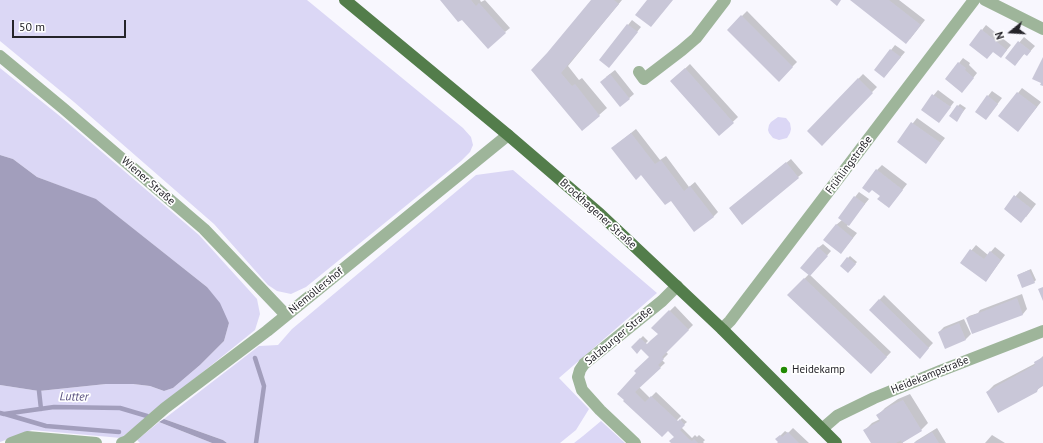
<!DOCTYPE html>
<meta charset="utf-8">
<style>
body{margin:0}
#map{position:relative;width:1043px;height:443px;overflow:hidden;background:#f8f7fe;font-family:"PT Sans",sans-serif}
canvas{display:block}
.north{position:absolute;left:991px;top:12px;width:40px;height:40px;-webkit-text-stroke:3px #fff;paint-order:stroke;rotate:252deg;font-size:11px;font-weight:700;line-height:16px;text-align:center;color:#25242a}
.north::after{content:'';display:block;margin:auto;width:14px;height:18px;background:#25242a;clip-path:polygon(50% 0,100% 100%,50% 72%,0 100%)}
.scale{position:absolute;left:12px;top:20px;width:114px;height:18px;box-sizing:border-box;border:2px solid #25242a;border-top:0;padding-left:5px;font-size:12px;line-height:14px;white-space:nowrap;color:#25242a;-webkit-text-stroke:3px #fff;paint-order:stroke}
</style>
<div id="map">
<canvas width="1043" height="443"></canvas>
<div class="north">N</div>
<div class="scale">50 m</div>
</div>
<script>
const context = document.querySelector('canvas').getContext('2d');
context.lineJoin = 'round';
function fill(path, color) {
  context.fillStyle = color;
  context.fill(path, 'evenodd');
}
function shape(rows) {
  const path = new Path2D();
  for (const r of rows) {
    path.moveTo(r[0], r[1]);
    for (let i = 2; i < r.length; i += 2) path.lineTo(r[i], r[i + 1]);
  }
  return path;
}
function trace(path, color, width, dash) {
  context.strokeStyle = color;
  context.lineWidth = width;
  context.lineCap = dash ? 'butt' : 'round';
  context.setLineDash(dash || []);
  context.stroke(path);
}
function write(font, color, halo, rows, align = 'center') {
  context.font = font + ' "PT Sans",sans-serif';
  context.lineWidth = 3.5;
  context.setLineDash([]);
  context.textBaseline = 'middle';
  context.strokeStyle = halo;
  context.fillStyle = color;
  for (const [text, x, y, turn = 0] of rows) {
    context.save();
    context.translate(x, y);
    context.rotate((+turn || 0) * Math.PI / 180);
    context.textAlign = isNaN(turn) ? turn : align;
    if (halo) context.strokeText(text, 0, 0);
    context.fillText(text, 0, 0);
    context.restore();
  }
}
fill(shape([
 [0,0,307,0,463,128,471,137,473,145,470,152,461,161,306,287,291,294,277,291,268,285,214,224,74,102,0,41],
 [0,68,61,117,199,235,257,299,260,314,255,330,121,438,32,430,0,442,0,385,39,391,106,384,133,384,150,386,164,391,173,388,200,365,224,341,229,323,207,287,97,200,37,177,13,159,0,155],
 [778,117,786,118,790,123,791,129,790,133,787,138,779,140,773,138,769,133,768,130,769,125,771,122],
 [513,170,657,293,559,378,589,409,576,430,560,443,227,443,223,440,164,419,259,346,278,345,292,329,476,175],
 [601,421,625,443,574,443,583,436],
 [159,422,212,443,140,443,137,440]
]), '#dbd7f5');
fill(shape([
 [0,155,13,159,37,177,96,199,207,287,220,303,229,323,224,341,200,365,173,388,164,391,150,386,133,384,106,384,39,391,0,385],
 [164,419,223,440,227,443,212,443,159,422]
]), '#a29ebc');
fill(shape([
 [441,0,480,0,481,2,485,0,510,28,505,32],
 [592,0,622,0,568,66,579,80,582,78,607,108,582,130,548,53],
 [851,0,899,0,925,20,910,39],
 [747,11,797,62,779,80,728,30],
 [632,20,641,27,609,67,600,60],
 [986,25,1011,45,1001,57,993,51,982,30],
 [1024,37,1035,46,1027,55,1025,53,1019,60,1006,58],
 [895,45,905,52,884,77,875,70],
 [963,58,970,63,969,65,977,73,966,87,959,63],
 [690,64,738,117,719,135,676,77],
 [615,70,634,94,620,106,606,77],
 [863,74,877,87,822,144,808,131],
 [1022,88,1041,102,1018,131,1000,116],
 [938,90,954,102,939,122,922,109],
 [992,91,1002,98,990,114,988,96],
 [960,104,966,108,958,118,958,106],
 [917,118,945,138,926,162,898,142],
 [636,129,660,160,666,156,689,187,695,182,718,212,713,217,671,200,617,144],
 [791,159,803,173,798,177,735,204],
 [882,165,907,184,889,207,877,170],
 [1020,191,1036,204,1026,217,1005,209],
 [859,192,869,199,847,226,857,233,845,248,836,225,842,220,855,197],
 [823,244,831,251,810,275,891,352,871,373,789,295,809,274,818,248],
 [976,245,988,255,995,247,1005,255,986,281,961,263],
 [850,256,857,262,850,270,848,258],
 [1031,269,1036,280,1034,282,1018,275],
 [1022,294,1027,309,1023,314,973,333,967,318,969,316,978,313,980,310],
 [884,295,933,343,920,357,870,310],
 [675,306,693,325,666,352,668,354,662,360,665,363,639,387,650,398,656,392,681,416,662,436,624,401,650,357,641,348,632,347,643,336,648,341,644,345,646,346,659,334,652,328],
 [964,319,971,334,966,339,946,347,939,332,944,327],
 [1043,356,1043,385,1036,391,987,392,994,385,1036,363],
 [910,394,928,423,921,430,903,442,903,443,872,443,865,430,872,423,880,419,878,415,885,408,898,399],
 [682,418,687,422,681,427,692,438,695,435,697,437,699,435,705,440,703,442,704,443,673,443,675,437,670,431],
 [793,428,809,443,778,443,779,442,777,439,785,431,788,433],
 [937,428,946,443,914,443,916,441],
 [992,435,1005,443,985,443]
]), '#0003');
trace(shape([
 [255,358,264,386,256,443],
 [39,391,41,409],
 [0,413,4,414,54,407,120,408,147,416],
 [5,414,46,426,119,432]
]), '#a29ebc', 4.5);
fill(shape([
 [440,0,471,0,476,6,479,3,506,33,488,49,462,20,458,22],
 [591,0,614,0,619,4,561,73,572,86,575,84,600,116,582,131,531,70,547,53],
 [647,0,673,0,651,27,635,15],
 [830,0,841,0,837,6],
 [850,0,889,0,921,25,906,44],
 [741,15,793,67,779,82,727,30],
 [627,24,638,32,609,68,599,60],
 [981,29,1007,50,1001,58,993,52,987,59,969,45],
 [1018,41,1031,51,1027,56,1024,54,1015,66,1005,58],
 [890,49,901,57,884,78,874,70],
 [1043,57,1043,86,1040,85,1041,83,1032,79],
 [958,62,966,68,965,70,974,78,962,93,945,79],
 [685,68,734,123,719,136,670,81],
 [610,74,630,99,620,107,600,82],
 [858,78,873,93,822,146,807,131],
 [1017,92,1037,107,1018,132,998,116],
 [932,94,951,107,939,123,921,110],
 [987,95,998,104,986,120,975,112],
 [957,105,964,110,957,122,949,116],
 [911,122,941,143,926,164,897,142],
 [631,133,655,164,661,160,684,191,690,186,714,217,694,232,671,201,665,205,641,175,636,180,611,148],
 [786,162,799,178,742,225,729,208],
 [876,169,903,190,889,208,877,199,880,196,872,190,869,193,862,188],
 [1014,195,1032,209,1021,223,1004,209],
 [854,196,865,204,849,226,838,218],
 [836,224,853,238,841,254,823,240],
 [818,247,828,256,810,276,800,268],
 [970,249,984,259,990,251,1001,260,986,282,960,263],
 [847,257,856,264,848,273,840,266],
 [1029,270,1035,283,1022,288,1017,275],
 [804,278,887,357,871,374,787,295],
 [1043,287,1043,301,1038,289],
 [1017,298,1023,315,972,334,966,318],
 [879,299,929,348,920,359,869,310],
 [669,310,689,330,662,357,664,359,658,365,661,368,635,392,645,402,651,396,678,421,680,419,685,425,680,430,689,439,692,441,694,439,698,443,671,443,669,441,674,437,668,431,662,437,623,401,624,400,617,394,636,373,634,371,649,357,641,349,637,354,631,347,640,338,647,344,651,340,658,334,651,328],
 [959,323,966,340,945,349,938,332],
 [1043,357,1043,386,1038,389,1037,392,998,413,986,392,1035,365,1034,362],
 [903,400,922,431,902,443,901,440,896,443,871,443,863,430,880,421,876,415,890,406],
 [788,432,799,443,777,443,778,442,775,439,780,435,782,437],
 [932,432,939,443,914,443]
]), '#c9c7d8');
trace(shape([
 [985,0,1043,29],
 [0,56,64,109,204,229,286,315],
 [639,72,644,79,682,50,696,38,725,0],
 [722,329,730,321,974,0],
 [822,429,837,416,874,398,940,371,1043,331],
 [11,443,27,437,96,443],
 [122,443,127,441,165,408,267,331,508,135],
 [635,443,600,410,582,390,578,377,580,370,584,364,662,301,677,286]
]), '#9eb59a', 12);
trace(shape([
 [345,0,508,135,600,214,722,329,836,443]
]), '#537d4b', 12);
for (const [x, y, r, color] of [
 [784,370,4,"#218a03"]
]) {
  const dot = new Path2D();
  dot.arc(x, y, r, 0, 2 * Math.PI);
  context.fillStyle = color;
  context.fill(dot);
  trace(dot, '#fff', 1.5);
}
write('11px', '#25242a', '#fff', [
 ["Frühlingstraße",849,165,-53],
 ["Wiener Straße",148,181,41],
 ["Brockhagener Straße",598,214,42],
 ["Niemöllershof",316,291,-39],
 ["Salzburger Straße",619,336,-40],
 ["Heidekampstraße",930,375,-22]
]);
write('11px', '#25242a', '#fff', [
 ["Heidekamp",792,370]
], 'left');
write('italic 12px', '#58507e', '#fff', [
 ["Lutter",74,397,1]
]);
</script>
